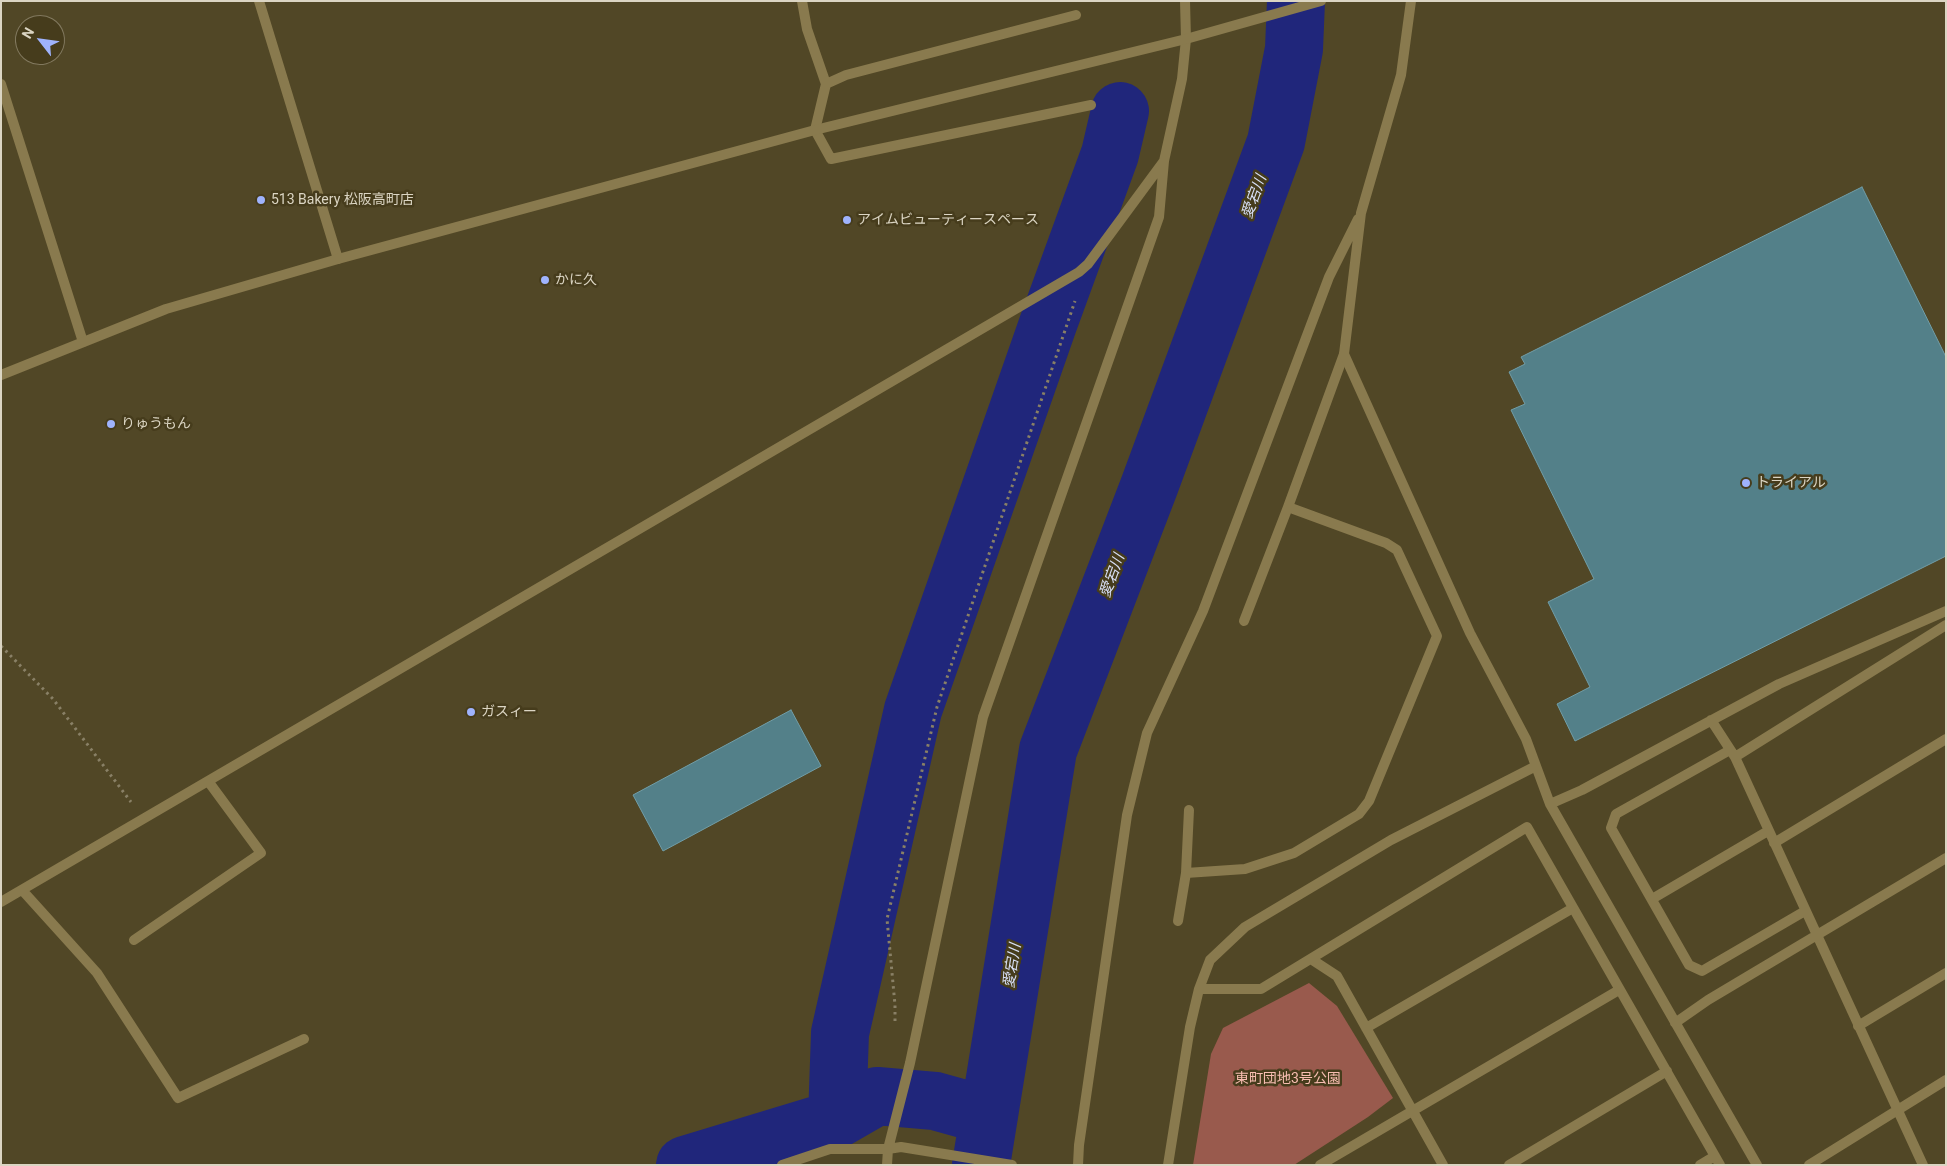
<!DOCTYPE html>
<meta charset="utf-8">
<style>
body{margin:0}
#map{position:relative;width:1947px;height:1166px;overflow:hidden;background:#514726;font-family:Roboto,sans-serif}
canvas{display:block}
.frame{position:absolute;inset:0;border:2px solid #dbd5c3;pointer-events:none}
.north{position:absolute;left:15px;top:15px;width:50px;height:50px;box-sizing:border-box;background:#463c1c;border:1px solid #82795f;border-radius:50%;rotate:300deg;font-size:14px;font-weight:700;line-height:20px;text-align:center;color:#dbd5c3}
.north::after{content:'';display:block;margin:auto;width:18px;height:22px;background:#9fb3fd;clip-path:polygon(50% 0,100% 100%,50% 72%,0 100%)}
</style>
<div id="map">
<canvas width="1947" height="1166"></canvas>
<div class="frame"></div>
<div class="north">N</div>
</div>
<script>
const context = document.querySelector('canvas').getContext('2d');
context.lineJoin = 'round';
function fill(path, color) {
  context.fillStyle = color;
  context.fill(path, 'evenodd');
}
function shape(rows) {
  const path = new Path2D();
  for (const r of rows) {
    path.moveTo(r[0], r[1]);
    for (let i = 2; i < r.length; i += 2) path.lineTo(r[i], r[i + 1]);
  }
  return path;
}
function trace(path, color, width, dash) {
  context.strokeStyle = color;
  context.lineWidth = width;
  context.lineCap = dash ? 'butt' : 'round';
  context.setLineDash(dash || []);
  context.stroke(path);
}
function write(font, color, halo, rows, align = 'center') {
  context.font = font + ' Roboto,"Noto Sans JP",sans-serif';
  context.lineWidth = 5;
  context.setLineDash([]);
  context.textBaseline = 'middle';
  context.strokeStyle = halo;
  context.fillStyle = color;
  for (const [text, x, y, turn = 0] of rows) {
    context.save();
    context.translate(x, y);
    context.rotate((+turn || 0) * Math.PI / 180);
    context.textAlign = isNaN(turn) ? turn : align;
    if (halo) context.strokeText(text, 0, 0);
    context.fillText(text, 0, 0);
    context.restore();
  }
}
fill(shape([
 [1309,983,1337,1006,1393,1098,1368,1117,1294,1165,1193,1165,1211,1054,1223,1028]
]), '#995a4d');
trace(shape([
 [837,1119,840,1033,913,710,1048,324,1110,154,1120,111],
 [685,1165,837,1119,877,1096,935,1101,989,1116],
 [981,1165,1048,750,1150,484,1276,142,1294,49,1296,1]
]), '#20267b', 58);
const building = shape([
 [1862,187,1946,357,1946,556,1575,741,1557,704,1590,687,1548,602,1594,579,1511,410,1525,404,1509,372,1525,364,1521,357,1862,187],
 [791,710,821,766,663,851,633,795,791,710]
]);
fill(building, '#538089');
trace(building, '#719ea8', 1);
trace(shape([
 [1,646,53,699,131,802],
 [895,1021,895,1005,887,919,937,707,1075,301]
]), '#898066', 3, [2.5, 4]);
trace(shape([
 [1244,621,1288,507,1344,354],
 [1186,873,1245,869,1294,853,1359,814,1369,801,1437,636,1397,550,1386,543,1288,507],
 [1178,921,1186,873,1189,810]
]), '#897a4e', 10);
trace(shape([
 [259,1,338,259],
 [802,1,807,29,826,84,815,130,831,159,1091,105],
 [1411,1,1401,75,1361,213,1344,354,1470,633,1526,739,1550,804,1757,1165],
 [1,84,83,342],
 [826,84,846,75,1076,15],
 [1711,720,1735,757,1923,1165],
 [1730,750,1616,814,1611,828,1689,965,1702,971,1805,911],
 [1735,757,1946,625],
 [1550,804,1582,790,1779,684,1946,611],
 [1774,843,1946,739],
 [22,890,97,973,178,1098,304,1039],
 [1652,899,1768,831],
 [1,902,1079,272,1088,264,1164,161,1182,79,1186,39,1185,1],
 [134,940,261,853,208,781],
 [1311,959,1337,976,1443,1165],
 [1199,989,1261,989,1527,827,1720,1165],
 [1675,1023,1708,1000,1946,858],
 [1858,1026,1946,973],
 [1366,1028,1573,908],
 [782,1165,830,1149,888,1149,901,1147,1012,1165],
 [887,1165,888,1149,910,1063,983,717,1159,217,1164,161],
 [1078,1165,1079,1145,1127,815,1147,733,1203,611,1329,277,1358,219],
 [1168,1165,1190,1027,1199,989,1210,960,1245,927,1391,840,1536,766],
 [1320,1165,1619,990],
 [1509,1165,1667,1071],
 [1700,1165,1715,1156],
 [1809,1165,1946,1080]
]), '#897a4e', 10);
trace(shape([
 [1,375,166,309,338,259,815,130,1186,39,1321,1]
]), '#897a4e', 10);
for (const [x, y, r, color] of [
 [261,200,5,"#9fb3fd"],
 [847,220,5,"#9fb3fd"],
 [545,280,5,"#9fb3fd"],
 [111,424,5,"#9fb3fd"],
 [1746,483,5,"#9fb3fd"],
 [471,712,5,"#9fb3fd"]
]) {
  const dot = new Path2D();
  dot.arc(x, y, r, 0, 2 * Math.PI);
  context.fillStyle = color;
  context.fill(dot);
  trace(dot, '#463c1c', 2);
}
write('14px', '#dbd5c3', '#463c1c', [
 ["513 Bakery 松阪高町店",271,200],
 ["アイムビューティースペース",857,220],
 ["かに久",555,280],
 ["りゅうもん",121,424],
 ["トライアル",1756,483],
 ["ガスィー",481,712]
], 'left');
write('14px', '#f7bdb1', '#463c1c', [
 ["東町団地3号公園",1288,1079]
]);
write('italic 15px', '#d7dff7', '#463c1c', [
 ["愛宕川",1255,197,-70],
 ["愛宕川",1113,576,-70],
 ["愛宕川",1013,966,-81]
]);
</script>
